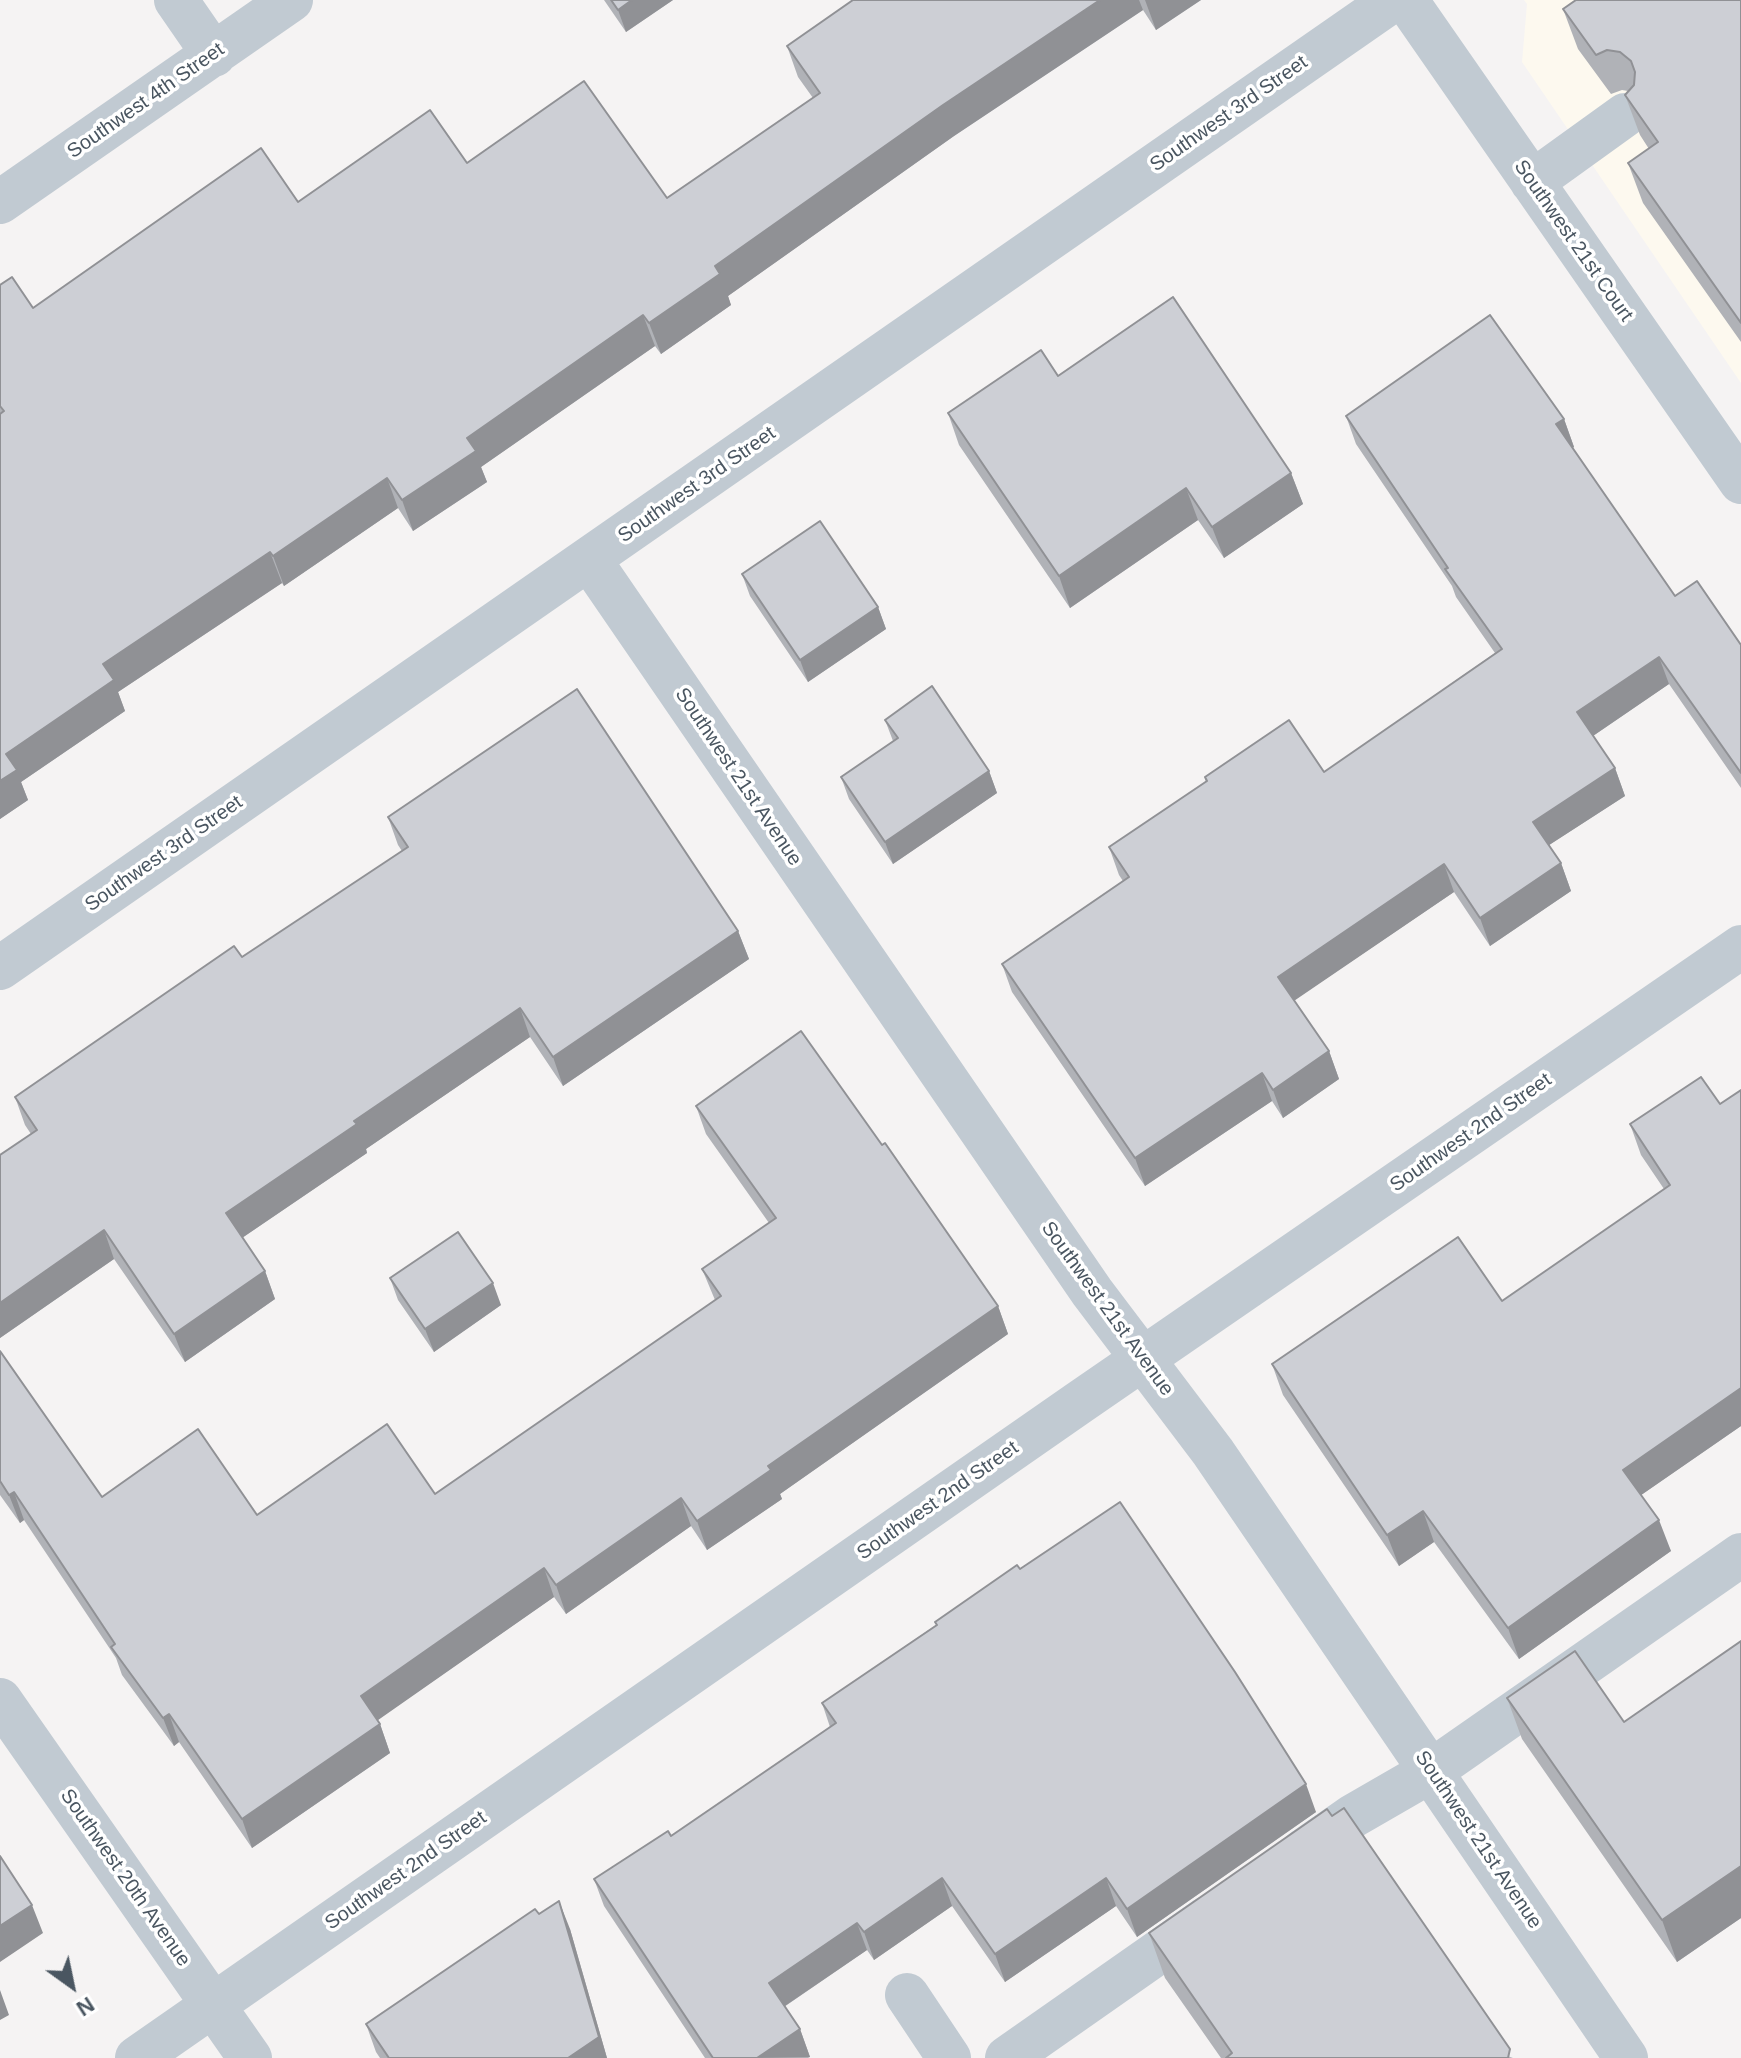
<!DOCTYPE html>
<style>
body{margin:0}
#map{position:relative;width:1741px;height:2058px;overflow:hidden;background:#f5f3f3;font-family:Arial,sans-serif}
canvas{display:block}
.north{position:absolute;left:32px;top:1946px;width:80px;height:80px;-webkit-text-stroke:6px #fff;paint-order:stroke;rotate:147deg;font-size:22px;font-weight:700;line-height:32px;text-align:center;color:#4a5661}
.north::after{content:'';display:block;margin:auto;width:28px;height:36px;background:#4a5661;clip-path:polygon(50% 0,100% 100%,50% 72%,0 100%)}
</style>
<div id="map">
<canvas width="1741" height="2058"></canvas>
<div class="north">N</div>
</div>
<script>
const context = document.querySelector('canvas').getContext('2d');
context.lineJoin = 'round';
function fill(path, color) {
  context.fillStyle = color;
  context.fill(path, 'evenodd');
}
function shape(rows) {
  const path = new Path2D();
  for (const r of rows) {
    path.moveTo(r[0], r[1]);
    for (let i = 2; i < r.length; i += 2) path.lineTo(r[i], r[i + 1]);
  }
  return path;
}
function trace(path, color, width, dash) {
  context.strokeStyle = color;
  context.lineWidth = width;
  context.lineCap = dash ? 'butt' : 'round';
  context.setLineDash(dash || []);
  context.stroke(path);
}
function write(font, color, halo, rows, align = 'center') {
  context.font = font + ' Arial,sans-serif';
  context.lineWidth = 7;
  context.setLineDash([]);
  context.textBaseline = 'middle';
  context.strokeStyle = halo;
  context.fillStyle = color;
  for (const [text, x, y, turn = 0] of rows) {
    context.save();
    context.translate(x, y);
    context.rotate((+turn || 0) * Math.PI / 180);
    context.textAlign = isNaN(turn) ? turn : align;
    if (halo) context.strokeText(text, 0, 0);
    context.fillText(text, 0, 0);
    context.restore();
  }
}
fill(shape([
 [1524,0,1741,0,1741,383,1522,62,1527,4]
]), '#fdf9ef');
trace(shape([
 [176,0,214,55],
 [1406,0,1741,482],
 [1532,182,1625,115],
 [0,202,291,0],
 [589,559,1092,1292,1213,1452,1626,2058],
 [0,968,1393,0],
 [0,1700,250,2058],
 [1303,1851,1353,1816,1431,1771,1741,1555],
 [907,1995,949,2058],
 [137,2058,1080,1402,1741,947],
 [1007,2058,1207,1918]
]), '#c1cad2', 44);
fill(shape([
 [604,0,673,0,626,32],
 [853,0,1201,0,1156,30,1143,10,954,136,728,296,731,305,661,354,655,346,481,467,487,482,413,531,398,508,284,586,282,583,118,692,125,711,21,782,28,800,0,819,0,285,33,308,298,202,467,163,667,198,813,98,798,77,787,46],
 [1741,0,1741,342,1643,203,1628,163,1649,149,1640,135,1625,95,1628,91,1622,90,1611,94,1578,49,1563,9],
 [1058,376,1291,473,1303,504,1224,558,1198,520,1070,608,959,445,948,413],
 [1346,416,1564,419,1574,447,1572,448,1675,596,1741,645,1741,788,1669,684,1593,736,1615,768,1625,796,1549,845,1561,863,1571,891,1490,946,1454,892,1294,1000,1329,1051,1339,1079,1283,1118,1272,1101,1145,1186,1012,992,1002,964,1123,881,1119,875,1109,847,1206,782,1205,777,1324,772,1495,653,1456,597,1452,586,1356,444],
 [742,574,878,607,886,629,808,682,750,596],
 [885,720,989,771,997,793,893,864,849,799,841,777,893,741],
 [388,817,738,931,749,959,563,1086,530,1037,366,1149,367,1153,242,1238,265,1271,275,1299,185,1362,114,1259,0,1338,0,1155,31,1134,25,1125,15,1097,242,957,402,851,398,845],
 [1701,1077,1741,1426,1641,1495,1671,1551,1519,1659,1434,1542,1399,1566,1283,1395,1272,1364,1502,1301,1664,1189,1641,1155,1630,1124],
 [696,1106,998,1306,1008,1334,780,1494,782,1499,707,1550,691,1526,566,1614,554,1597,377,1720,380,1724,390,1753,252,1848,179,1742,174,1746,122,1675,116,1658,24,1520,20,1523,0,1495,0,1351,102,1497,257,1515,435,1494,715,1300,702,1269,769,1223,706,1134],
 [390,1278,501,1305,434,1352,398,1300],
 [1020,1569,1316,1812,1137,1937,1116,1906,1005,1982,952,1906,874,1960,867,1950,784,2007,800,2029,810,2057,808,2058,705,2058,604,1906,594,1879,671,1836,830,1727,822,1703,936,1625,935,1622],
 [1741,1641,1741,1918,1677,1962,1522,1739,1507,1698,1624,1722],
 [539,1914,570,1929,607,2058,380,2058,376,2052,366,2024],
 [1149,1933,1513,2058,1221,2058,1165,1978]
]), '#b0b2b7');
fill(shape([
 [632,0,673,0,626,32,618,10],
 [1100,0,1139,0,1143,10,954,136,728,296,731,305,661,354,649,323,715,266,943,105],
 [1145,0,1201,0,1156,30],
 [643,315,655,346,481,467,487,482,413,531,402,500,467,438],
 [1564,419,1574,447,1566,452,1556,424],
 [1291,473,1303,504,1224,558,1212,527],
 [387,478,398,508,284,586,273,556],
 [1186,488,1198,520,1070,608,1059,576],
 [270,552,282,583,118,692,125,711,21,782,28,800,0,819,0,781,6,754,103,664],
 [878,607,886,629,808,682,800,660],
 [1659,657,1669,684,1587,740,1577,712],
 [1615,768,1625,796,1543,849,1533,822],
 [989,771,997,793,893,864,885,842],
 [1561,863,1571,891,1490,946,1480,918],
 [1444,864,1454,892,1288,1005,1278,977],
 [738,931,749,959,563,1086,553,1057],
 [520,1008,530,1037,366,1149,367,1153,236,1242,226,1213,354,1121],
 [1329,1051,1339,1079,1283,1118,1273,1090],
 [1262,1073,1272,1101,1145,1186,1135,1158],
 [104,1230,114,1259,0,1338,0,1303],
 [265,1271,275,1299,185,1362,174,1334],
 [493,1283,501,1305,434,1352,425,1329],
 [998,1306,1008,1334,780,1494,782,1499,707,1550,697,1521,768,1466],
 [1741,1388,1741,1426,1634,1500,1623,1470],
 [14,1492,24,1520,20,1523,9,1495],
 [681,1498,691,1526,566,1614,556,1585],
 [1423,1511,1434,1542,1399,1566,1387,1535],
 [1659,1520,1671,1551,1519,1659,1508,1628],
 [544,1568,554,1597,371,1725,361,1696],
 [169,1714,179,1742,174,1746,163,1718],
 [380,1724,390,1753,252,1848,242,1819],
 [1306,1784,1316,1812,1137,1937,1127,1909],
 [1741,1866,1741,1918,1677,1962,1662,1920],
 [942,1878,952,1906,874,1960,864,1932],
 [1106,1878,1116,1906,1005,1982,995,1954],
 [559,1901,570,1929,607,2058,568,2058],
 [32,1905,43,1933,0,1962,0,1926],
 [857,1923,867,1950,779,2010,769,1983],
 [0,1990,9,2015,0,2020],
 [800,2029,810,2057,757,2058]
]), '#909195');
const building = shape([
 [611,0,632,0,618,10,611,0],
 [853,0,1100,0,943,105,715,266,720,274,649,323,643,315,467,438,476,451,402,500,387,478,273,556,270,552,103,664,114,680,6,754,17,770,0,781,0,414,4,411,0,406,0,285,12,277,33,308,261,148,298,202,430,110,467,163,584,81,667,198,820,93,787,46,853,0],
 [1576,0,1741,0,1741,323,1628,163,1658,142,1625,95,1634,85,1635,72,1631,61,1620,52,1607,50,1596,55,1563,9,1576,0],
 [1173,297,1291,473,1212,527,1186,488,1059,576,948,413,1041,350,1058,376,1173,297],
 [1490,315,1564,419,1556,424,1675,596,1697,581,1741,645,1741,773,1659,657,1577,712,1615,768,1533,822,1561,863,1480,918,1444,864,1278,977,1329,1051,1273,1090,1262,1073,1135,1158,1002,964,1129,877,1109,847,1207,781,1205,777,1289,720,1324,772,1502,649,1445,569,1448,568,1346,416,1490,315],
 [820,521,878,607,800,660,742,574,820,521],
 [932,686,989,771,885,842,841,777,898,738,885,720,932,686],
 [577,689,738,931,553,1057,520,1008,354,1121,357,1124,226,1213,265,1271,174,1334,104,1230,0,1303,0,1155,37,1130,15,1097,234,946,242,957,408,847,388,817,577,689],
 [801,1031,882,1145,885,1143,998,1306,768,1466,771,1470,697,1521,681,1498,556,1585,544,1568,361,1696,380,1724,242,1819,169,1714,163,1718,111,1647,115,1644,14,1492,9,1495,0,1481,0,1351,102,1497,198,1429,257,1515,387,1424,435,1494,721,1296,702,1269,776,1218,696,1106,801,1031],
 [1701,1077,1720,1104,1741,1090,1741,1388,1623,1470,1659,1520,1508,1628,1423,1511,1387,1535,1272,1364,1458,1237,1502,1301,1670,1185,1630,1124,1701,1077],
 [458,1232,493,1283,425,1329,390,1278,458,1232],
 [1120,1502,1235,1672,1306,1784,1127,1909,1106,1878,995,1954,942,1878,864,1932,857,1923,769,1983,800,2029,757,2058,713,2058,594,1879,668,1831,671,1836,836,1723,822,1703,937,1625,935,1622,1017,1565,1020,1569,1120,1502],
 [1741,1641,1741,1866,1662,1920,1507,1698,1575,1651,1624,1722,1741,1641],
 [1344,1808,1510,2049,1508,2058,1226,2058,1232,2053,1149,1933,1327,1809,1332,1816,1344,1808],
 [0,1856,32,1905,0,1926,0,1856],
 [559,1901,599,2037,568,2058,389,2058,366,2024,535,1909,539,1914,559,1901]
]);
fill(building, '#cdcfd5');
trace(building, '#909195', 2);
write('20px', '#4a5661', '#fff', [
 ["Southwest 4th Street",146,101,-35],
 ["Southwest 3rd Street",1229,114,-35],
 ["Southwest 21st Court",1573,241,55],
 ["Southwest 3rd Street",697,485,-35],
 ["Southwest 21st Avenue",738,777,56],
 ["Southwest 3rd Street",164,854,-35],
 ["Southwest 2nd Street",1471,1133,-35],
 ["Southwest 21st Avenue",1107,1309,54],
 ["Southwest 2nd Street",938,1501,-35],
 ["Southwest 21st Avenue",1478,1840,56],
 ["Southwest 2nd Street",406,1871,-35],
 ["Southwest 20th Avenue",125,1878,55]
]);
</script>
